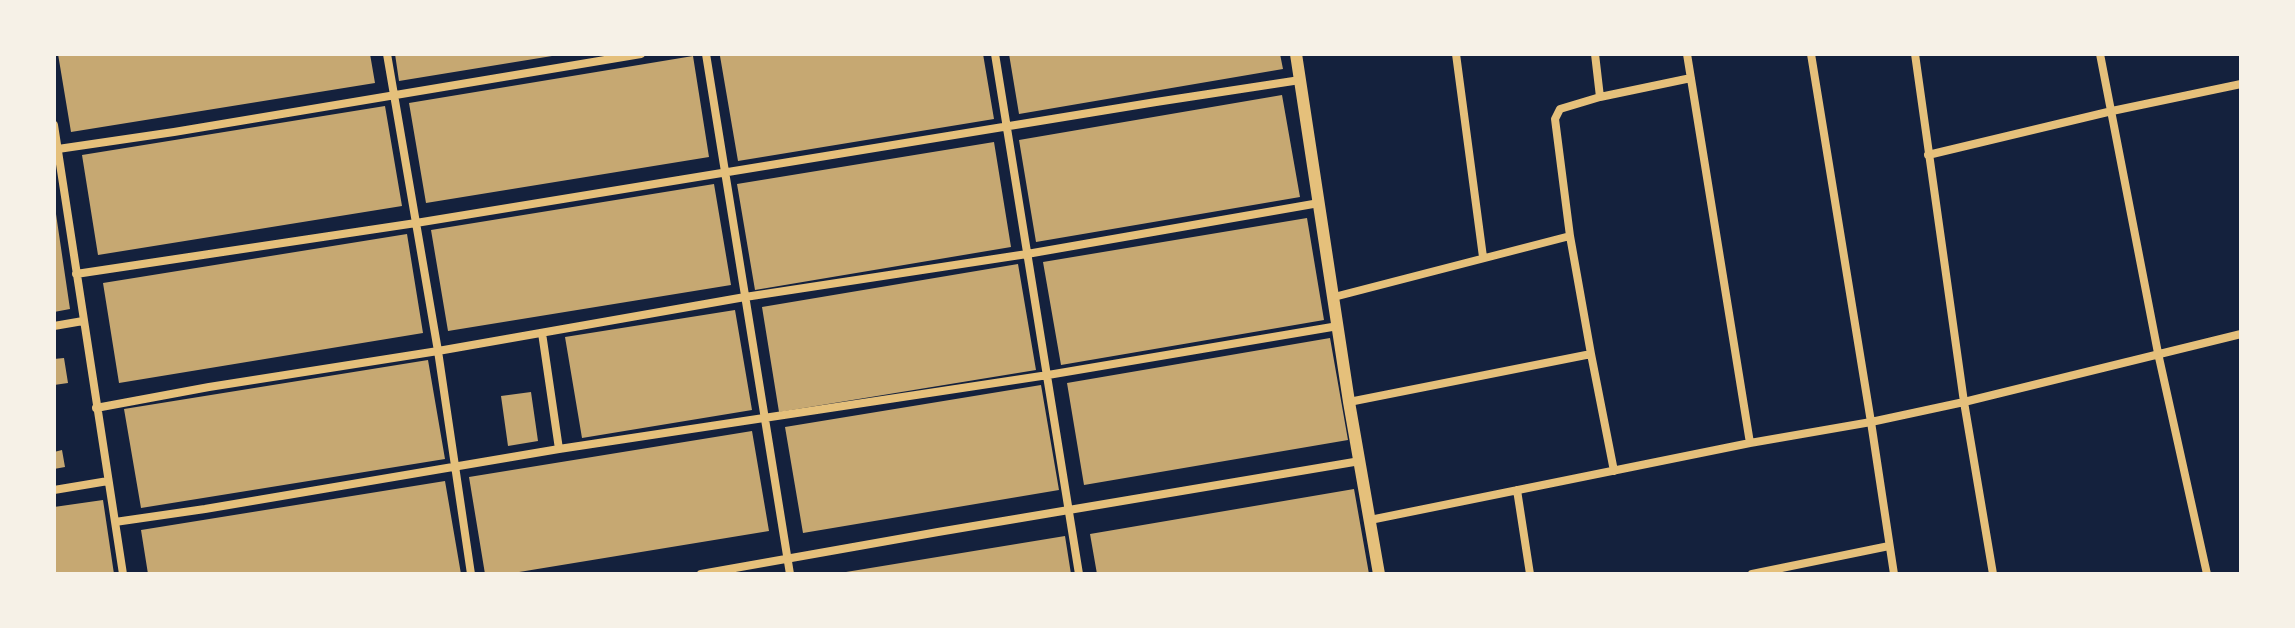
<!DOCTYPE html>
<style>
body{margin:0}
#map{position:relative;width:2295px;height:628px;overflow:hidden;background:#14213d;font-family:"Golos Text",sans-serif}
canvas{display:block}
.frame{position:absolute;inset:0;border:56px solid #f6f1e7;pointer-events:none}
</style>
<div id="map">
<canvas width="2295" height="628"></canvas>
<div class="frame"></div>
</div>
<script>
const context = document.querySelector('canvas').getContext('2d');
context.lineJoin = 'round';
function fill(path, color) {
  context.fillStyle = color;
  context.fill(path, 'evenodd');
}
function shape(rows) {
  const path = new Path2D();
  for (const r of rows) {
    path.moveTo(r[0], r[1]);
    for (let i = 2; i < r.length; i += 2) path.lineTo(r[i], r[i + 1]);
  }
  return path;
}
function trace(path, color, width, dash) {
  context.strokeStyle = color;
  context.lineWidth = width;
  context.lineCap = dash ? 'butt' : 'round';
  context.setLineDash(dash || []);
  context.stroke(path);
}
fill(shape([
 [58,54,370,54,375,83,71,132],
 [395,54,552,54,552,56,399,81],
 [732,54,983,54,994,119,738,161,720,56],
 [1009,54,1280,54,1283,69,1019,114],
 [693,56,709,157,426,203,409,103],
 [1282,95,1300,197,1036,242,1019,140],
 [385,106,402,206,98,255,82,155],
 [994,142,1011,247,755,290,737,184],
 [714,184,731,285,448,331,431,230],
 [54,214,56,214,70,309,54,312],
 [1307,218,1324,320,1061,365,1043,262],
 [407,234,423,333,119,383,103,283],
 [1018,264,1036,370,779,412,762,307],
 [735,310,752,410,582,438,565,337],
 [1330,338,1348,440,1084,485,1067,383],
 [64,358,68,383,54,385,54,359],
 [428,360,445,459,141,508,124,409],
 [1041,385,1059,490,803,533,785,427],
 [531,392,538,441,508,446,501,396],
 [752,431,769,531,507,574,485,574,469,477],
 [62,450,65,467,54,469,54,452],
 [445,481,461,574,148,574,141,530],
 [1354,489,1369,574,1097,574,1090,534],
 [103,500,114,574,54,574,54,507],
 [1065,536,1071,574,846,574,846,572]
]), '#c6a872');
trace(shape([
 [387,54,438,351,471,574],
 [706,54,790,574],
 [995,54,1079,574],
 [1456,54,1483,257],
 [1595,54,1600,97],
 [1687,54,1750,443],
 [1811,54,1871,422,1894,574],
 [1915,54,1964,402,1993,574],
 [2100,54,2158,353,2207,574],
 [54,125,123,574],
 [58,149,174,132,641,54],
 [1928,155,2112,111,2241,84],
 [76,274,416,223,1156,102,1300,80],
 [1334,297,1570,236],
 [54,326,83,321],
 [542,333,559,449],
 [1349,402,1591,354],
 [96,408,209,387,438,351,745,297,1027,254,1319,203],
 [1614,471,1591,354,1570,236,1555,119,1560,109,1600,97,1691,78],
 [54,490,108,481],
 [1517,490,1530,574],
 [1370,520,1750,443,1871,422,1964,402,2241,334],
 [115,522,205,509,559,449,1048,375,1338,326],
 [701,574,938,532,1360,461],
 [1752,574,1889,546]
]), '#e5c07b', 8);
trace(shape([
 [1296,54,1349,402,1379,574]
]), '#e5c07b', 12);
</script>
